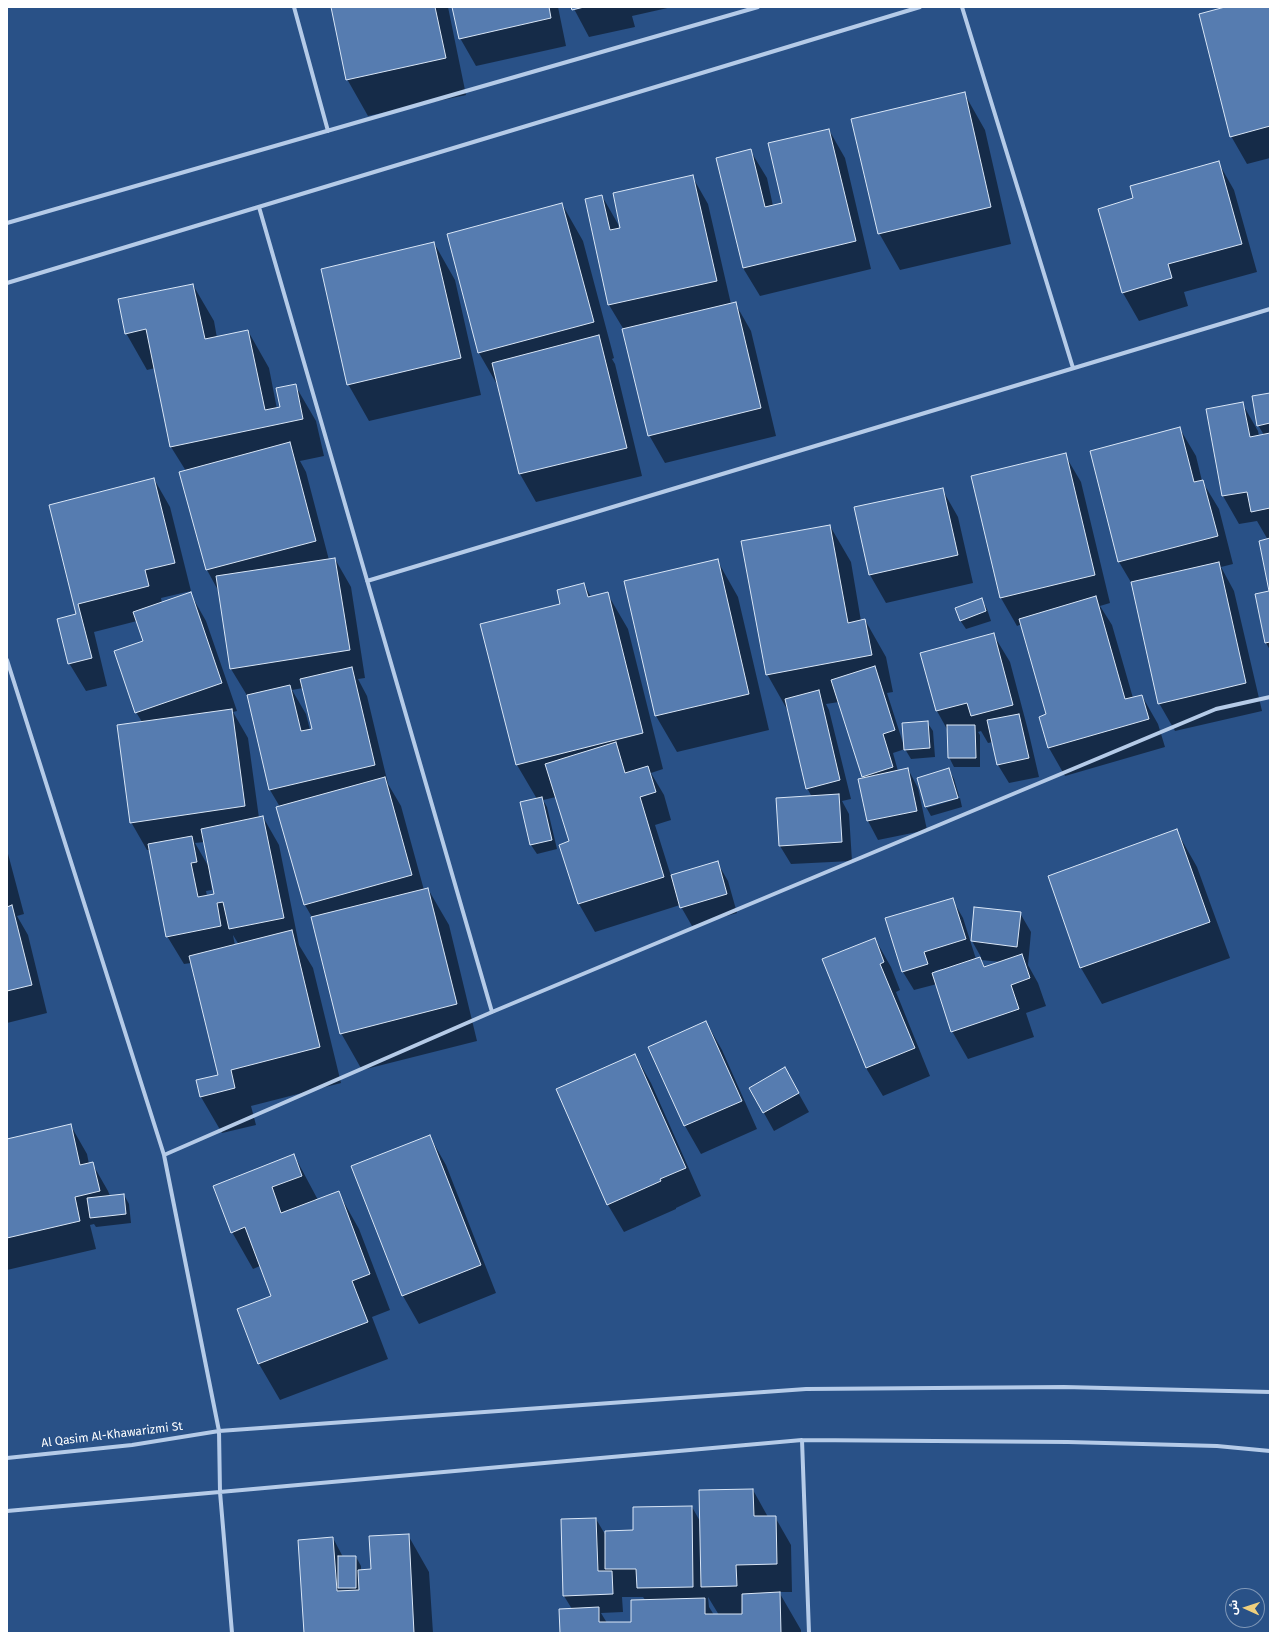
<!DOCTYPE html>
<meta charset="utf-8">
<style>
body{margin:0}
#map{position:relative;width:1277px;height:1640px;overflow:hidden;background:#295187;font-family:"Fira Sans","Noto Sans Arabic",sans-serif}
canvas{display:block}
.frame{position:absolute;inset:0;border:8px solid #fff;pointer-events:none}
.north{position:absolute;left:1225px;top:1588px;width:40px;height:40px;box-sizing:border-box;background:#295187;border:1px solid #7f97b7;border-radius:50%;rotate:273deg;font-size:11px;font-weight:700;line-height:16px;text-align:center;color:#fff}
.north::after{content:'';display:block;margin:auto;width:14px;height:18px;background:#efcf7d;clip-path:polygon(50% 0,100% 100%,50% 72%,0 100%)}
</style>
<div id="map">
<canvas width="1277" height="1640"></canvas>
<div class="frame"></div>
<div class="north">ش</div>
</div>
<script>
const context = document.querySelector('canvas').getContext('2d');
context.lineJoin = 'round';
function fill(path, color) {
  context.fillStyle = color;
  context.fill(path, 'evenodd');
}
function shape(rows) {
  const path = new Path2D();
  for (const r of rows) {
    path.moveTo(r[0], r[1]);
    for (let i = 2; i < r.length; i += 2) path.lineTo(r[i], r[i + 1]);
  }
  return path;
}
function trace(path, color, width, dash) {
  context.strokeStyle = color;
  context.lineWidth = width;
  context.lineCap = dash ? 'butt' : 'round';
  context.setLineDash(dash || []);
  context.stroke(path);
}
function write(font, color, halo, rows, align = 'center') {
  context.font = font + ' "Fira Sans",sans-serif';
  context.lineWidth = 3;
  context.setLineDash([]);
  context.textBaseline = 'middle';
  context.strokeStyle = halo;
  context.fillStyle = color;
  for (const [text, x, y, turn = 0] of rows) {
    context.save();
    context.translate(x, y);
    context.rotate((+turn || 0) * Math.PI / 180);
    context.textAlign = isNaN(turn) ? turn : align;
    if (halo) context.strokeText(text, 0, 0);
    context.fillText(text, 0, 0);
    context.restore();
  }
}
fill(shape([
 [332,7,448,7,466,95,368,116,347,79],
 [453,7,558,7,566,46,476,66,460,38],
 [573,7,672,7,632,16,635,27,589,37],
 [1229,7,1270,7,1270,158,1247,164,1231,136],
 [964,93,985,130,1011,244,900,270,879,233],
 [829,130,845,158,871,269,760,296,743,268,718,158,750,150,767,178,773,206,783,203],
 [1218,162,1234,190,1257,272,1184,292,1188,306,1139,321,1123,293,1134,199],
 [692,176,708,204,731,304,735,303,751,331,776,436,665,463,649,435,624,330,609,305,602,196,618,224,619,229],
 [562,204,583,241,614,358,612,359,615,364,642,476,536,502,520,474,498,386,479,353,448,235],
 [434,243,455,280,481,395,369,421,348,384],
 [193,285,214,321,217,338,248,331,269,368,277,409,281,408,295,385,316,421,324,456,300,461,306,472,329,560,335,559,351,587,365,678,358,679,367,696,388,784,401,806,424,890,428,889,449,925,477,1041,362,1070,341,1033,313,919,305,905,278,808,280,807,270,790,248,697,231,669,219,592,207,570,181,473,186,471,171,447,155,368,147,370,126,333],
 [303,688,313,729,310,730,306,714,292,690],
 [1270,394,1270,589,1268,540,1257,521,1239,524,1223,496,1207,410,1242,403,1258,431,1259,436,1264,435,1258,425],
 [1180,429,1196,456,1202,481,1219,509,1233,564,1221,567,1234,591,1262,711,1175,731,1159,703,1132,584,1119,562],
 [1065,455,1081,482,1110,603,1100,606,1112,625,1133,698,1142,696,1158,724,1165,747,1065,776,1049,748,1040,717,1048,715,1022,624,1017,626,1001,598],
 [154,479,170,507,191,591,161,598,162,603,190,593,206,621,237,711,233,712,248,738,259,818,263,817,279,845,299,945,313,968,341,1083,251,1106,256,1125,222,1133,201,1097,197,1081,219,1076,191,963,184,964,167,936,150,850,147,850,131,822,142,722,136,712,145,642,137,621,94,632,107,686,86,691,69,663,77,615,50,505],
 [205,842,210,869,195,843],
 [209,872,211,872,215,895,207,896,206,891,212,890],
 [233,935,239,945,235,946],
 [942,489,958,517,973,583,886,603,870,575,855,508],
 [830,526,851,562,861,621,865,620,886,657,893,692,887,693,904,746,927,722,933,731,935,757,911,759,905,749,893,753,898,771,908,769,918,788,927,830,878,840,868,821,859,779,863,778,839,702,826,704,829,710,851,799,842,801,849,814,852,861,791,864,780,846,812,797,807,788,789,711,788,711,767,674],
 [717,560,738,597,769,730,677,752,656,716],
 [584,584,591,597,607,593,628,629,663,769,651,773,664,795,671,820,655,825,671,876,717,862,728,881,737,913,692,926,680,905,595,932,579,904,570,842,556,797,543,800,547,807,557,849,537,854,531,845,521,803,537,799,517,765,481,624,561,604],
 [1270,592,1270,650,1266,643],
 [982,600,987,609,991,621,966,629,960,620],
 [993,634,1010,662,1029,734,1039,777,1009,783,998,765,993,742,988,743,981,731,978,732,980,735,980,767,954,767,949,757,948,731,937,711],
 [949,770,954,779,959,796,927,806,927,808,960,798,962,807,931,816,926,807,918,779],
 [1176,830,1197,867,1230,958,1102,1004,1081,968,1049,876],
 [7,850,24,914,17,916,28,935,47,1013,7,1023],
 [952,899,963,918,976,959,981,957,972,941,975,908,1020,913,1031,932,1028,965,1038,983,1046,1006,1026,1013,1034,1037,968,1059,952,1031,937,984,914,990,903,972],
 [981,960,1001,962,985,968],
 [941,969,942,970,935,973,934,971],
 [875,939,891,967,900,990,896,992,930,1076,883,1096,866,1068],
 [706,1022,722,1050,757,1129,701,1154,685,1126,650,1047],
 [635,1055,651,1083,701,1196,676,1208,676,1209,624,1232,608,1205],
 [785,1069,809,1112,774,1131,750,1088],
 [71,1126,87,1154,89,1164,92,1163,108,1191,110,1196,124,1195,129,1204,131,1223,96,1227,94,1224,90,1225,96,1249,7,1270,7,1140],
 [430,1137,446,1165,496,1293,419,1324,403,1296,353,1167],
 [294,1155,318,1200,338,1192,359,1229,390,1310,372,1317,388,1359,280,1400,259,1364,272,1297,260,1266,253,1269,232,1232],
 [753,1490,768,1517,775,1517,791,1545,792,1592,779,1592,801,1630,801,1633,561,1633,572,1609,564,1596,596,1519,606,1536,634,1531,692,1507,701,1523],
 [622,1597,643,1597,646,1601,632,1623,607,1623,601,1613,623,1612],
 [708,1597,719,1615,714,1615,709,1607],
 [408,1535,429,1572,433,1633,305,1633,333,1538,343,1557,356,1557,361,1566,361,1570,372,1570]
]), '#0007');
const building = shape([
 [331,7,435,7,446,58,346,80,331,7],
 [452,7,549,7,551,18,459,39,452,7],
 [571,7,584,7,572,10,571,7],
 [1225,7,1270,7,1270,126,1230,137,1199,14,1225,7],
 [965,92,991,207,878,234,851,119,965,92],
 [829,129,856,241,743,268,716,158,751,149,765,207,782,203,768,143,829,129],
 [1219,161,1242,244,1168,264,1172,278,1122,293,1098,209,1133,198,1130,186,1219,161],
 [693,175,717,281,608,305,585,199,602,195,610,230,620,228,613,193,693,175],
 [562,203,594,322,478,353,447,234,562,203],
 [434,242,461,358,347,385,321,269,434,242],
 [193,284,205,339,248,330,265,410,280,407,276,388,296,384,303,419,170,447,146,329,125,334,118,299,193,284],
 [736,302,761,408,648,436,622,329,736,302],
 [599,335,627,448,519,474,492,363,599,335],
 [1270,393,1270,423,1257,426,1252,396,1270,393],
 [1243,402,1250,437,1270,433,1270,508,1251,512,1247,492,1222,496,1206,409,1243,402],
 [1180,427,1194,482,1203,480,1218,536,1118,562,1090,451,1180,427],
 [290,442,316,541,206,570,179,472,290,442],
 [1066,453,1095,575,1000,598,971,476,1066,453],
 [154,478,175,563,145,570,149,586,78,604,92,658,68,664,57,619,76,614,49,505,154,478],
 [943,488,958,555,869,575,854,507,943,488],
 [830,525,848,623,865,619,872,655,766,675,741,541,830,525],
 [1270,538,1270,642,1265,643,1255,594,1269,591,1259,541,1270,538],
 [335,558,350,650,230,669,216,576,335,558],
 [718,559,749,694,655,716,624,581,718,559],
 [1219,562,1246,683,1158,704,1131,582,1219,562],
 [584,583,588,597,608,592,643,733,516,765,480,624,560,604,557,590,584,583],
 [191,592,222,683,135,713,114,651,143,641,133,612,191,592],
 [1096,596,1125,699,1142,695,1149,719,1048,748,1039,717,1046,714,1019,619,1096,596],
 [982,598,986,611,960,621,955,608,982,598],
 [994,633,1013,705,971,716,967,703,936,711,920,653,994,633],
 [875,666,895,730,883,734,893,767,862,777,831,680,875,666],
 [352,667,375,765,269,790,247,695,290,685,301,731,312,729,300,679,352,667],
 [819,690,840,780,806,789,785,699,819,690],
 [232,709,245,806,130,823,117,725,232,709],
 [1019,714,1029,758,997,765,987,720,1019,714],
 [928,721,930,748,904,750,902,723,928,721],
 [947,725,975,725,976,758,948,758,947,725],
 [616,742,625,773,648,766,656,792,640,797,664,877,578,904,559,845,569,841,545,764,616,742],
 [908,768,917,811,867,821,858,779,908,768],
 [949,768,958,798,925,807,917,778,949,768],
 [385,777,412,875,304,905,276,807,385,777],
 [839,794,842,842,779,846,776,798,839,794],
 [542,797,552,840,530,845,520,802,542,797],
 [263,816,284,918,229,929,223,902,217,903,221,926,166,937,148,844,192,836,197,862,191,863,198,897,214,894,201,829,263,816],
 [1177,829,1210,922,1080,968,1048,876,1177,829],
 [718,861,727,894,680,908,671,875,718,861],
 [428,888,457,1004,340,1034,311,917,428,888],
 [953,898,966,939,924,952,928,964,902,972,885,918,953,898],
 [12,905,32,985,7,991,7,907,12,905],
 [974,907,1021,912,1017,947,971,941,974,907],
 [292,930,320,1047,231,1070,235,1088,200,1097,196,1080,218,1075,189,956,292,930],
 [875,938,884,962,880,964,915,1048,866,1068,822,959,875,938],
 [1022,954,1030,978,1011,985,1019,1009,951,1032,932,973,980,957,984,967,1022,954],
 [706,1021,742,1101,684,1126,648,1047,706,1021],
 [635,1054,686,1168,660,1179,661,1181,607,1205,556,1089,635,1054],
 [785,1067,799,1093,763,1113,749,1088,785,1067],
 [71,1124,80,1165,93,1162,100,1191,75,1197,80,1221,7,1238,7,1139,71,1124],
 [430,1135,481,1265,402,1296,351,1166,430,1135],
 [294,1154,302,1176,272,1187,281,1213,339,1191,370,1274,352,1281,368,1322,258,1364,237,1309,271,1296,245,1227,231,1233,213,1186,294,1154],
 [124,1194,126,1214,90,1218,87,1198,124,1194],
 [753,1489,754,1516,776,1516,777,1564,736,1565,737,1586,701,1587,699,1490,753,1489],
 [692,1506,693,1587,637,1588,636,1569,605,1569,605,1531,633,1530,633,1507,692,1506],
 [596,1518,598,1571,612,1571,613,1594,563,1596,561,1519,596,1518],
 [409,1534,414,1633,304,1633,298,1540,333,1537,337,1591,359,1590,358,1570,371,1569,369,1536,409,1534],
 [338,1556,356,1556,356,1588,338,1588,338,1556],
 [780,1592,781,1633,560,1633,559,1609,599,1607,599,1622,631,1622,631,1600,705,1598,705,1614,742,1614,742,1594,780,1592]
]);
fill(building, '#567cb0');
trace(building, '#d9e6f6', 1);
trace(shape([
 [294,7,328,131],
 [962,7,1073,368],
 [259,207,492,1012],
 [7,223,758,7],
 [7,283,920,7],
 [367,581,1270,309],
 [7,660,164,1155,219,1431,220,1492,232,1633],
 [164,1155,492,1012,1216,709,1270,697],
 [802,1440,809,1633],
 [7,1458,132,1445,219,1431,806,1389,1064,1387,1270,1392],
 [7,1511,802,1440,1068,1442,1217,1446,1270,1451]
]), '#b5cbe8', 4);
write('12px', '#fff', '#295187', [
 ["Al Qasim Al-Khawarizmi St",112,1435,-7]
]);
</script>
